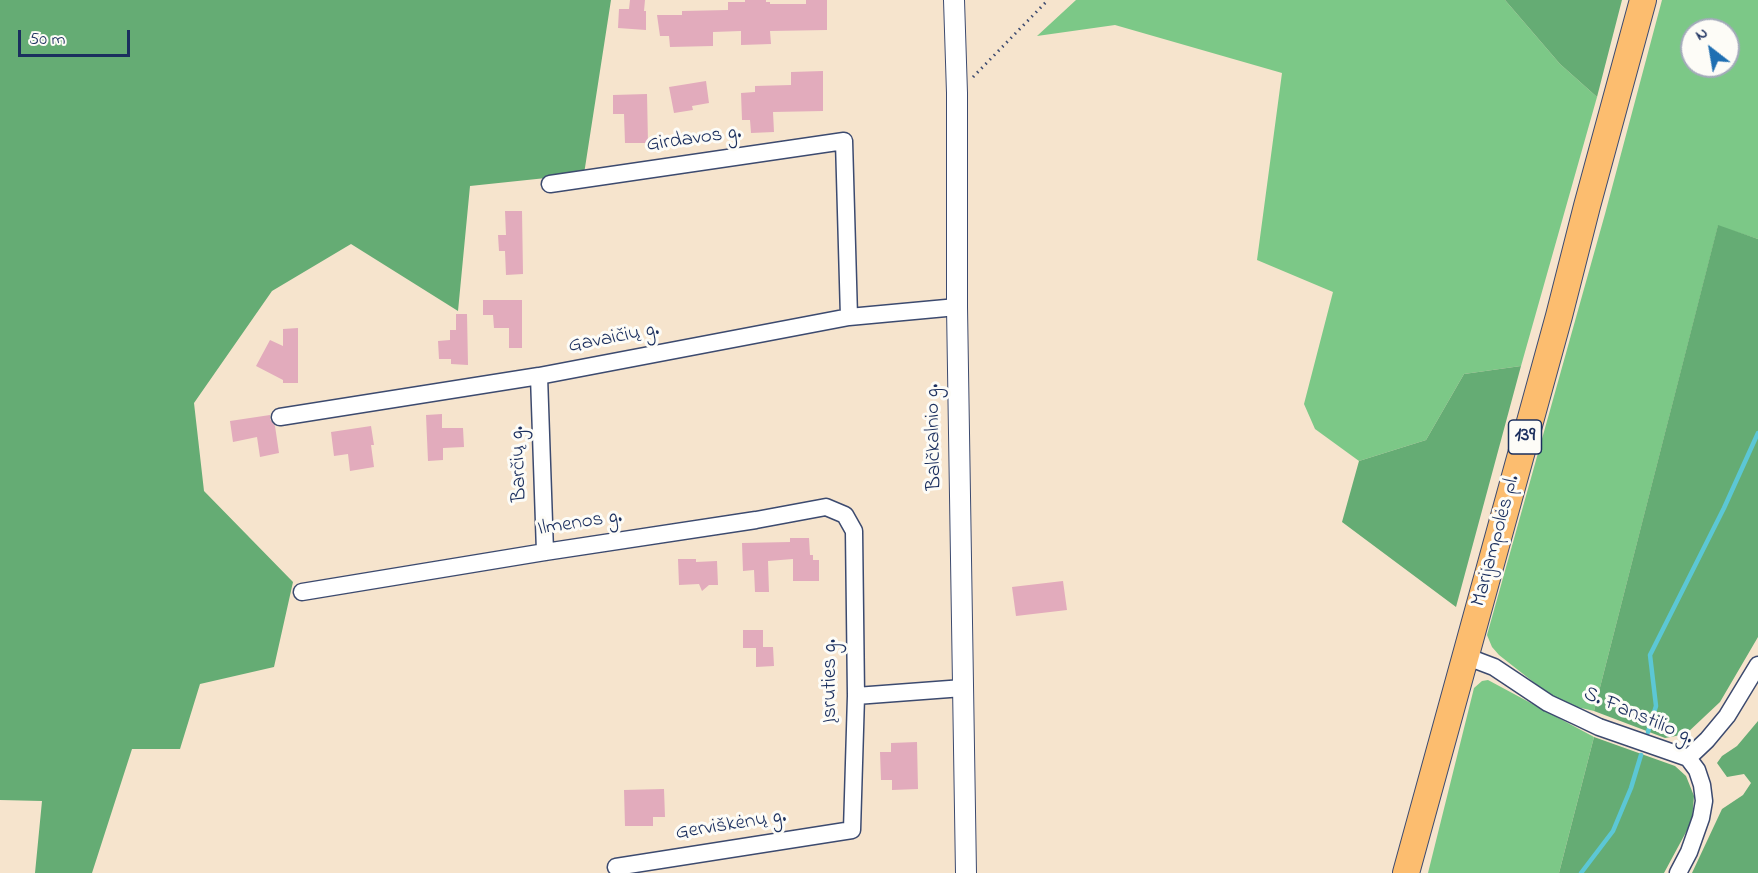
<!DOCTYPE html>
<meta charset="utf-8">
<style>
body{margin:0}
#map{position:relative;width:1758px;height:873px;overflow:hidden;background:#f6e4cd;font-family:"Indie Flower",sans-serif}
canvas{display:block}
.north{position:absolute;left:1680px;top:18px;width:60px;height:60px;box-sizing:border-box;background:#fdfcf7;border:2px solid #a3aaba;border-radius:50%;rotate:329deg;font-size:16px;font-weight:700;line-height:24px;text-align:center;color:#1b2f5e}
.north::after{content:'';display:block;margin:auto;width:21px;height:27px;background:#1f6fb2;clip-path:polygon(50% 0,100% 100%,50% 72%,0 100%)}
.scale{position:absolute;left:18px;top:30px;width:112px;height:27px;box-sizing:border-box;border:3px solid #1b2f5e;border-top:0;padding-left:8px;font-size:18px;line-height:21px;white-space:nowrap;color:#1b2f5e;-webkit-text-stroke:4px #fdfcf7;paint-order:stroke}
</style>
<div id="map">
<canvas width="1758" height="873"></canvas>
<div class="north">N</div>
<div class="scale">50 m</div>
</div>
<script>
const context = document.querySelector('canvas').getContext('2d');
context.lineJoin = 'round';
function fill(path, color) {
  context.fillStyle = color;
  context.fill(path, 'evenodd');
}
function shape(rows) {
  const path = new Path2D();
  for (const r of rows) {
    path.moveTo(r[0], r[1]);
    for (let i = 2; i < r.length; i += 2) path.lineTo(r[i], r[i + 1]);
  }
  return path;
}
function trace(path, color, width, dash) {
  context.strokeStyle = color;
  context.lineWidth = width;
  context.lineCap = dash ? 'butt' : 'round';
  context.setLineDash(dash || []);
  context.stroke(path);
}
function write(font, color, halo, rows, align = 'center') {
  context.font = font + ' "Indie Flower",sans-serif';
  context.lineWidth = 6;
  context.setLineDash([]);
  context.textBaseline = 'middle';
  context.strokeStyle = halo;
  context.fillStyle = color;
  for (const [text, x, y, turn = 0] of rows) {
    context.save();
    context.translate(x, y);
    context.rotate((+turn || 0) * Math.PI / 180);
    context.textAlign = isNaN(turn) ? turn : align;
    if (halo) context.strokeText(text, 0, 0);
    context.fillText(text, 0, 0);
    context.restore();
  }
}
fill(shape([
 [1076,0,1505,0,1560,64,1597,97,1521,366,1464,374,1426,440,1359,461,1315,429,1304,404,1333,292,1257,260,1282,73,1115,25,1037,36],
 [1662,0,1758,0,1758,239,1718,226,1594,711,1560,703,1499,655,1492,647,1487,635,1605,214],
 [1692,30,1728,30,1728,66,1692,66],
 [1488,680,1594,737,1559,873,1428,873,1474,688,1482,681]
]), '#7cc887');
fill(shape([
 [0,0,611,0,584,174,470,186,458,311,351,244,272,291,194,403,204,491,293,582,274,667,200,684,180,749,132,749,92,873,35,873,42,801,0,800],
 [1505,0,1622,0,1597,97,1560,64],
 [1718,225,1758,239,1758,637,1720,702,1686,734,1665,738,1594,711],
 [1521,366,1456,607,1342,522,1359,461,1426,440,1464,374],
 [1758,721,1758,873,1692,873,1722,809,1743,795,1751,783,1744,774,1727,777,1717,763,1722,756,1737,746],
 [1594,737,1675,766,1686,776,1694,796,1692,821,1664,873,1559,873]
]), '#65ac74');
trace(shape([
 [1648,732,1656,706,1650,655,1724,508,1758,433],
 [1581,873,1613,831,1631,788,1641,755]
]), '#5cc7d5', 4.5);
fill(shape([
 [630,0,645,0,644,11,646,11,646,30,618,28,619,9,629,9],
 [745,0,766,0,766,2,770,2,770,4,806,4,806,0,827,0,827,30,770,31,771,44,741,45,741,31,713,32,713,46,670,47,669,36,660,36,657,15,682,15,682,11,728,10,728,2,745,2],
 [823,71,823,111,773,112,774,132,751,133,750,120,742,120,741,93,755,92,755,86,791,85,791,72],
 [706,81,709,103,692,106,693,110,674,113,669,87],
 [647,94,648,143,625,143,624,114,613,114,613,95],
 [505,211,522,211,523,274,506,275,505,251,499,251,498,235,506,235],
 [483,300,522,300,522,348,509,348,509,328,494,328,493,315,483,315],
 [456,314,467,314,468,365,451,364,451,359,439,359,438,341,450,340,450,330,456,330],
 [298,328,298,383,283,383,283,380,256,366,270,340,283,346,283,329],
 [442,414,442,428,463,428,464,447,443,448,443,460,428,461,426,415],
 [270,415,270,419,275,426,279,453,260,457,257,437,233,442,230,421],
 [371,426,374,445,371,445,374,467,350,471,348,454,334,456,331,432],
 [790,538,809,538,810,555,813,555,813,560,819,560,819,581,793,581,793,559,768,561,769,592,755,592,754,570,743,571,742,543,790,542],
 [678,559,696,559,696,562,717,561,718,585,709,585,702,591,699,584,679,585],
 [1063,581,1067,610,1016,616,1012,587],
 [743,630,763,630,763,647,773,647,774,666,756,667,756,648,743,648],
 [917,742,918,789,892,790,892,780,881,780,880,752,891,752,891,743],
 [664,789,665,817,653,817,653,826,625,826,624,790]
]), '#e2abbc');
const minor = shape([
 [550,184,844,141,849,317],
 [539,376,545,552],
 [280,417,539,376,849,317,957,307],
 [302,592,545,552,756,520,826,507,845,515,854,531,856,696,852,830,616,867],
 [1465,656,1494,667,1548,703,1578,717,1599,727,1688,758,1697,770,1702,785,1704,801,1701,818,1689,852,1678,873],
 [856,696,963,688],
 [1688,758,1707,740,1727,716,1758,665]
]);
const tertiary = shape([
 [954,0,957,93,957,307,966,873]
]);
const primary = shape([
 [1406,873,1559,316,1587,206,1643,0]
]);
trace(minor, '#3c4a6f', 19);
trace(tertiary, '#3c4a6f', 22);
trace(primary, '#3c4a6f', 28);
trace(shape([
 [973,77,1048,0]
]), '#3c4a6f', 3, [1.5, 4.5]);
trace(minor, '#fff', 16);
trace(tertiary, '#fff', 20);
trace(primary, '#fcbd6f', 26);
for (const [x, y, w] of [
 [1525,437,33]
]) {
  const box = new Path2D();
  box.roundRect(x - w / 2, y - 17, w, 34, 4.5);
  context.fillStyle = '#fdfcf7';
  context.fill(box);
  trace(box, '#1b2f5e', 1.5);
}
write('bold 20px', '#1b2f5e', null, [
 ["139",1525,437]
]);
write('21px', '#1b2f5e', '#fdfcf7', [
 ["Girdavos g.",694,140,-8],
 ["Gavaičių g.",614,339,-11],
 ["Balčkalnio g.",935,437,-91],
 ["Barčių g.",520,464,-92],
 ["Ilmenos g.",580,524,-9],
 ["Marijampolės pl.",1497,541,-75],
 ["Įsruties g.",832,681,-90],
 ["S. Fanstilio g.",1638,717,23],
 ["Gerviškėnų g.",731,826,-9]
]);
</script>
